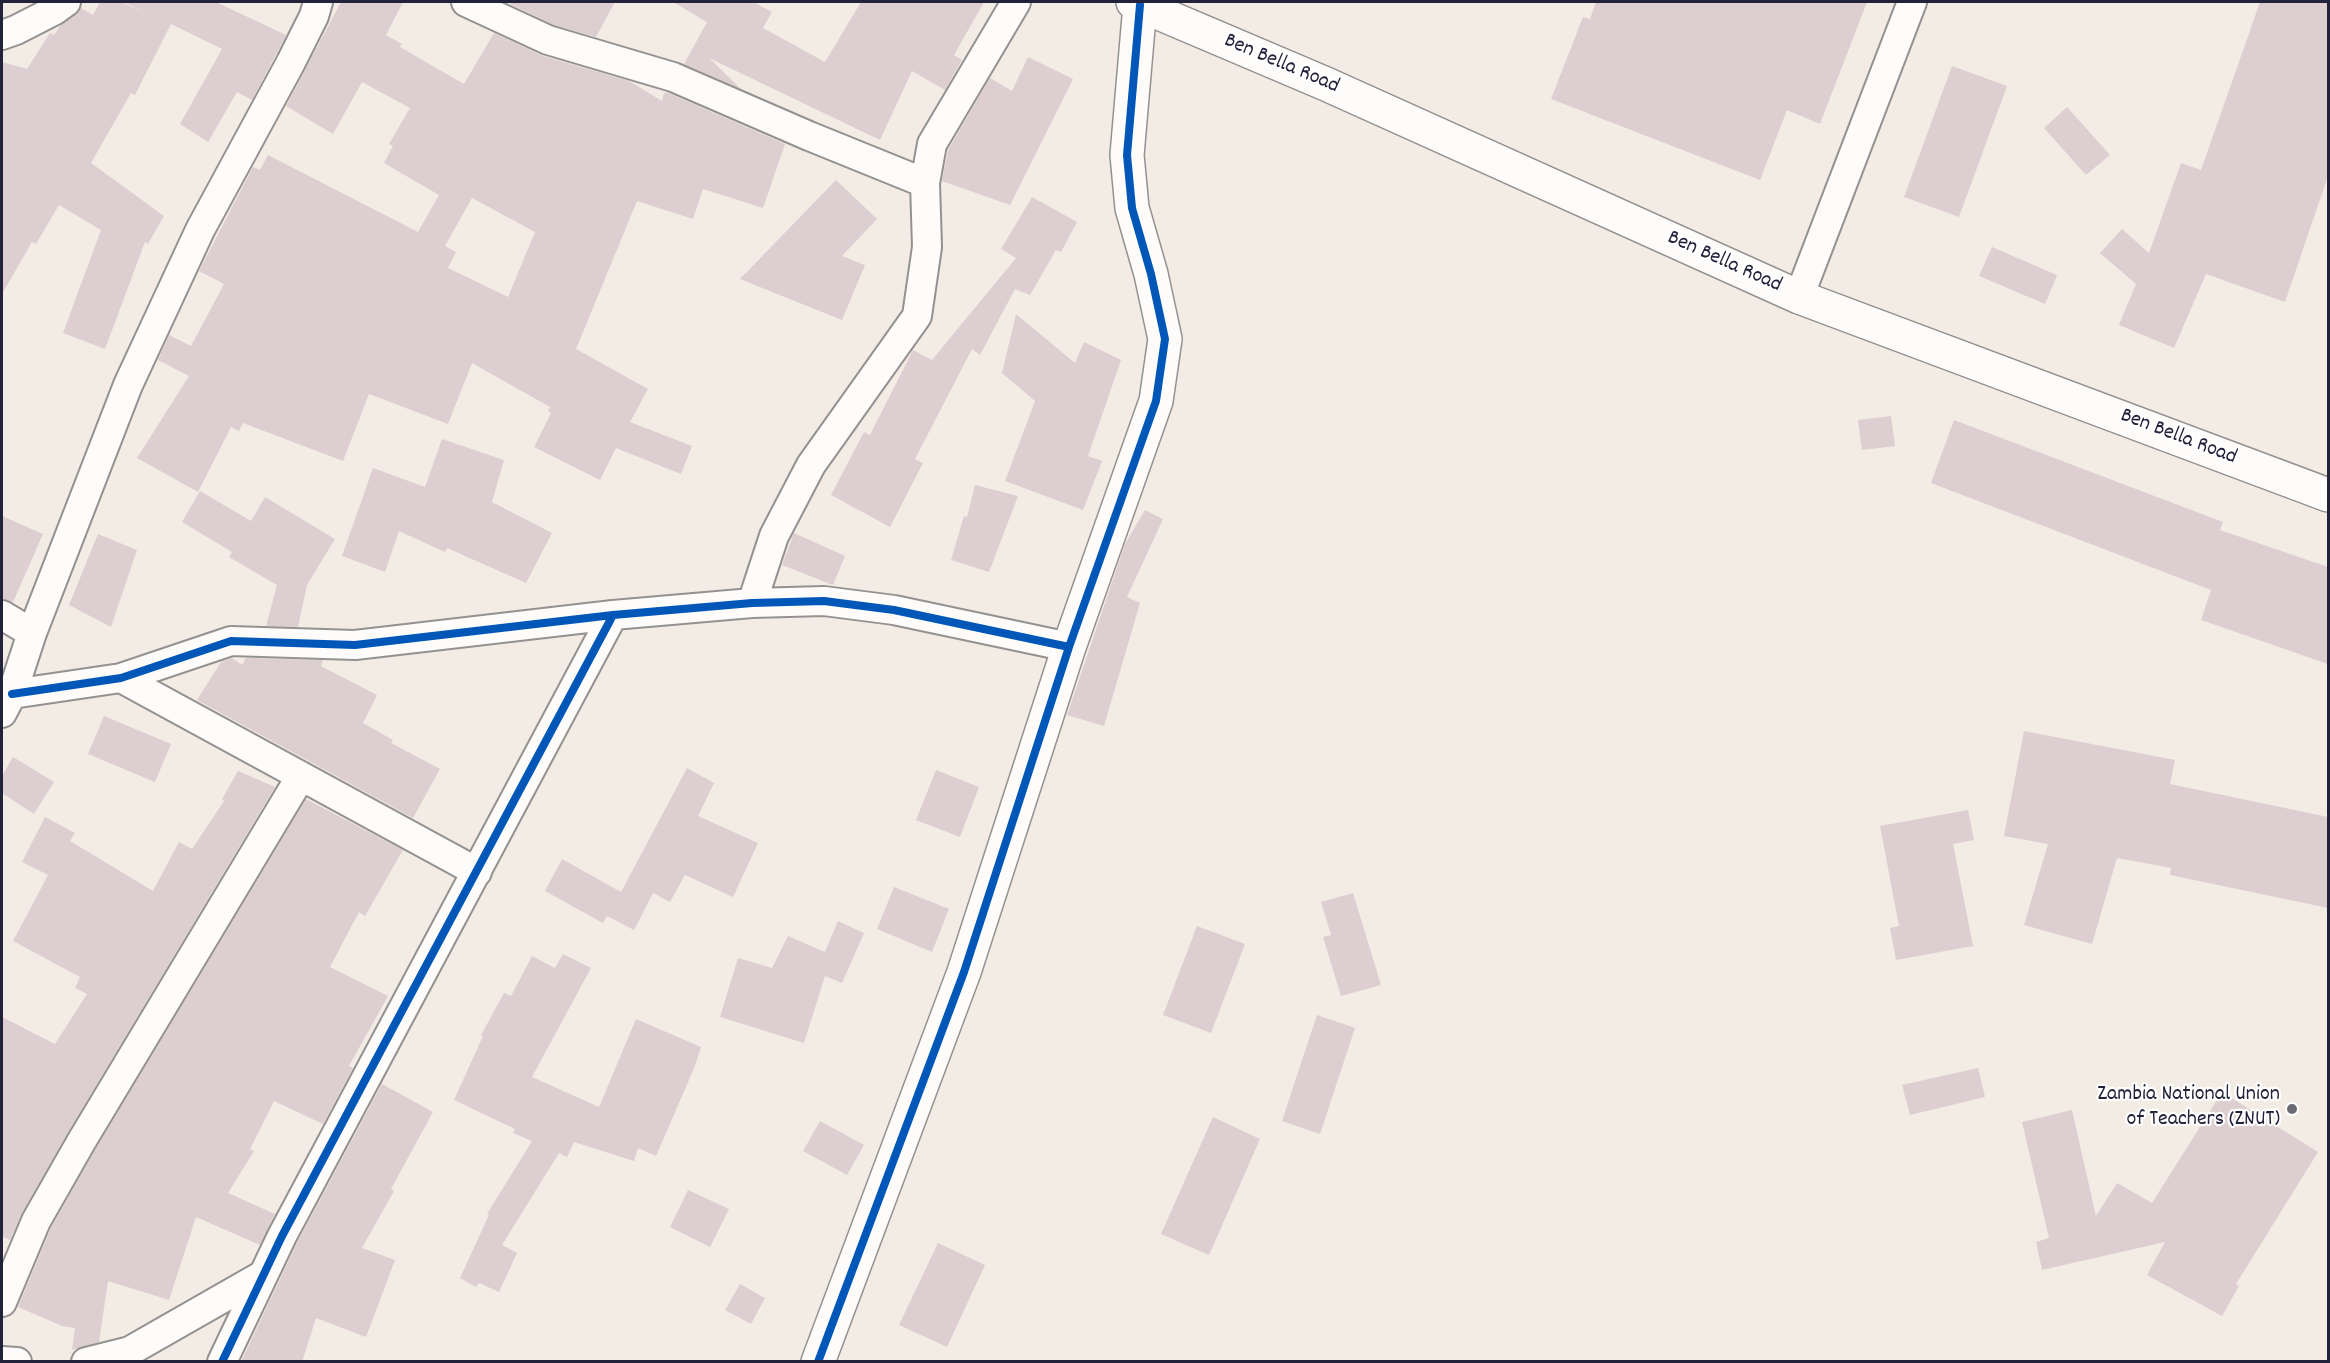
<!DOCTYPE html>
<style>
body{margin:0}
#map{position:relative;width:2330px;height:1363px;overflow:hidden;background:#f3ece4;font-family:Dekko,sans-serif}
canvas{display:block}
.frame{position:absolute;inset:0;border:3px solid #22223b;pointer-events:none}
</style>
<div id="map">
<canvas width="2330" height="1363"></canvas>
<div class="frame"></div>
</div>
<script>
const context = document.querySelector('canvas').getContext('2d');
context.lineJoin = 'round';
function fill(path, color) {
  context.fillStyle = color;
  context.fill(path, 'evenodd');
}
function shape(rows) {
  const path = new Path2D();
  for (const r of rows) {
    path.moveTo(r[0], r[1]);
    for (let i = 2; i < r.length; i += 2) path.lineTo(r[i], r[i + 1]);
  }
  return path;
}
function trace(path, color, width, dash) {
  context.strokeStyle = color;
  context.lineWidth = width;
  context.lineCap = dash ? 'butt' : 'round';
  context.setLineDash(dash || []);
  context.stroke(path);
}
function write(font, color, halo, rows, align = 'center') {
  context.font = font + ' Dekko,sans-serif';
  context.lineWidth = 4.5;
  context.setLineDash([]);
  context.textBaseline = 'middle';
  context.strokeStyle = halo;
  context.fillStyle = color;
  for (const [text, x, y, turn = 0] of rows) {
    context.save();
    context.translate(x, y);
    context.rotate((+turn || 0) * Math.PI / 180);
    context.textAlign = isNaN(turn) ? turn : align;
    if (halo) context.strokeText(text, 0, 0);
    context.fillText(text, 0, 0);
    context.restore();
  }
}
fill(shape([
 [100,2,122,2,146,14,124,2,216,2,286,35,252,100,237,92,208,142,180,124,222,49,171,24,135,95,131,93,91,163,164,216,148,244,145,242,105,349,63,333,101,230,59,205,36,244,32,242,2,294,2,62,27,69,50,33,54,35,60,26,76,15,81,8,93,15],
 [341,2,403,2,386,35,402,44,400,47,464,84,494,33,543,56,629,81,662,101,664,93,668,93,785,144,763,208,703,189,693,219,637,201,576,349,648,389,630,422,692,446,681,474,616,448,600,480,534,447,551,413,548,411,550,407,472,363,448,424,369,394,343,461,243,423,239,431,231,427,198,492,137,458,189,376,158,360,169,335,191,346,224,284,199,271,253,167,260,170,268,155,418,232,439,195,384,163,393,146,389,144,410,108,362,82,333,134,286,106],
 [472,198,535,232,508,297,448,268,456,252,445,246],
 [512,2,615,2,596,37,554,25,510,4],
 [673,2,753,2,772,12,763,28,825,62,861,2,984,2,954,55,962,60,945,90,912,71,880,140,709,58,741,89,684,64,707,22],
 [1596,2,1867,2,1820,124,1787,110,1760,180,1551,99,1583,17,1590,19],
 [2260,2,2328,2,2328,176,2285,302,2206,274,2174,348,2119,325,2136,284,2100,253,2122,229,2149,253,2181,163,2201,170],
 [1028,57,1073,79,1010,205,942,181,948,150,990,78,1012,91],
 [1952,66,2007,86,1959,217,1904,197],
 [2067,107,2110,155,2086,175,2044,128],
 [836,180,877,219,842,256,865,265,842,320,740,279],
 [1032,197,1077,222,1061,252,1056,250,1030,295,1015,289,980,355,972,349,915,459,923,463,890,527,831,495,864,432,870,435,913,350,932,360,1016,258,1001,249],
 [1992,247,2057,275,2045,304,1979,276],
 [1016,314,1075,363,1084,342,1121,360,1088,456,1102,461,1083,510,1005,481,1035,401,1002,373],
 [1891,416,1895,446,1862,450,1858,420],
 [1954,420,2223,522,2220,530,2328,567,2328,664,2201,620,2211,590,1931,483],
 [442,439,504,460,492,502,552,533,526,583,447,548,445,552,399,531,385,572,342,556,373,468,425,487],
 [975,485,1018,496,989,572,951,560,964,516,967,517],
 [200,491,251,521,265,497,335,539,307,585,298,627,266,626,277,585,229,557,232,552,182,522],
 [1145,510,1163,519,1127,597,1140,603,1104,726,1067,715,1125,544],
 [2,516,43,534,13,602,2,599],
 [794,533,845,556,833,585,782,565],
 [98,534,137,550,111,627,69,605],
 [232,658,242,665,246,658,323,660,321,666,377,695,363,723,393,740,391,743,440,769,413,818,197,700,221,662],
 [104,716,171,744,155,782,88,754],
 [2024,731,2175,760,2170,784,2328,817,2328,908,2170,875,2171,868,2117,858,2092,944,2024,925,2048,844,2004,836],
 [13,757,54,782,34,814,2,793,2,776],
 [687,768,714,783,698,816,758,843,733,897,685,875,670,902,653,893,634,930,607,916,603,923,545,891,562,859,621,892],
 [936,770,979,787,960,837,916,820],
 [238,771,275,787,67,1134,22,1213,10,1240,2,1236,2,1017,55,1044,87,994,75,988,80,977,13,941,48,875,22,862,45,817,75,833,70,841,153,891,179,842,192,849,224,801,222,799],
 [306,799,403,850,365,916,359,912,330,967,388,996,349,1066,353,1068,323,1124,274,1101,250,1149,254,1151,228,1193,275,1214,260,1245,196,1217,169,1300,108,1281,99,1342,72,1350,75,1328,62,1326,18,1307,51,1228,95,1150],
 [1968,810,1974,840,1953,844,1973,946,1896,960,1890,928,1899,926,1880,826],
 [894,887,949,909,932,952,877,929],
 [1353,893,1381,985,1341,996,1323,937,1331,935,1321,902],
 [838,921,864,933,842,983,825,976,804,1043,720,1017,738,958,772,968,788,936,825,952],
 [1197,926,1245,944,1211,1033,1163,1015],
 [563,954,591,968,532,1077,599,1107,636,1019,701,1047,695,1066,656,1156,638,1148,634,1161,574,1142,567,1157,559,1153,502,1245,517,1253,499,1292,479,1283,476,1287,460,1278,489,1215,487,1214,532,1141,513,1133,515,1129,454,1100,483,1036,481,1035,504,993,511,996,532,956,555,968],
 [1317,1015,1355,1028,1320,1134,1282,1121],
 [1978,1068,1985,1097,1910,1115,1902,1085],
 [382,1084,433,1112,391,1189,394,1191,362,1248,395,1260,366,1337,316,1318,302,1362,241,1362,297,1243],
 [2222,1092,2318,1152,2236,1284,2239,1286,2222,1316,2147,1275,2165,1242,2042,1270,2036,1242,2049,1238,2022,1122,2072,1110,2096,1216,2117,1183,2152,1203],
 [1213,1117,1260,1139,1209,1255,1161,1234],
 [820,1121,864,1145,847,1175,803,1151],
 [688,1190,729,1209,710,1247,670,1227],
 [938,1243,985,1265,947,1347,899,1325],
 [740,1284,765,1298,751,1324,725,1310]
]), '#ddced1');
const minor = shape([
 [466,2,548,40,673,77,809,136,925,183],
 [2,35,16,30,55,10,66,2],
 [1799,297,1912,2],
 [752,603,774,536,811,465,917,316,927,247,925,183,932,144,1016,2],
 [2,615,32,633],
 [121,678,477,872],
 [12,694,121,678,231,641,355,645,613,615,752,603,824,601,894,610,1069,647],
 [2,713,12,694,32,633,128,385,200,230,291,62,314,16,318,2],
 [2,1302,36,1221,81,1142,301,776],
 [2,1361,17,1362],
 [86,1362,130,1351,263,1275],
 [222,1362,282,1236,613,615]
]);
const tertiary = shape([
 [818,1362,964,972,1069,647,1156,401,1165,339,1151,274,1132,208,1127,155,1140,5]
]);
const secondary = shape([
 [1133,2,1326,84,1799,297,2328,495]
]);
trace(minor, '#949191', 32);
trace(tertiary, '#949191', 36);
trace(secondary, '#949191', 36);
trace(minor, '#fdfcfb', 28);
trace(tertiary, '#fdfcfb', 33);
trace(secondary, '#fdfcfb', 33);
trace(shape([
 [12,694,121,678,231,641,355,645,613,615,752,603,824,601,894,610,1069,647],
 [222,1362,282,1236,613,615],
 [818,1362,964,972,1069,647,1156,401,1165,339,1151,274,1132,208,1127,155,1140,5]
]), '#0057b8', 8);
for (const [x, y, r, color] of [
 [2292,1109,6,"#6b6976"]
]) {
  const dot = new Path2D();
  dot.arc(x, y, r, 0, 2 * Math.PI);
  context.fillStyle = color;
  context.fill(dot);
  trace(dot, '#fff', 2);
}
write('22px', '#22223b', '#fff', [
 ["Ben Bella Road",1281,65,23],
 ["Ben Bella Road",1724,263,24],
 ["Ben Bella Road",2178,438,21]
]);
write('22px', '#22223b', '#fff', [
 ["Zambia National Union",2280,1096],
 ["of Teachers (ZNUT)",2280,1121]
], 'right');
</script>
